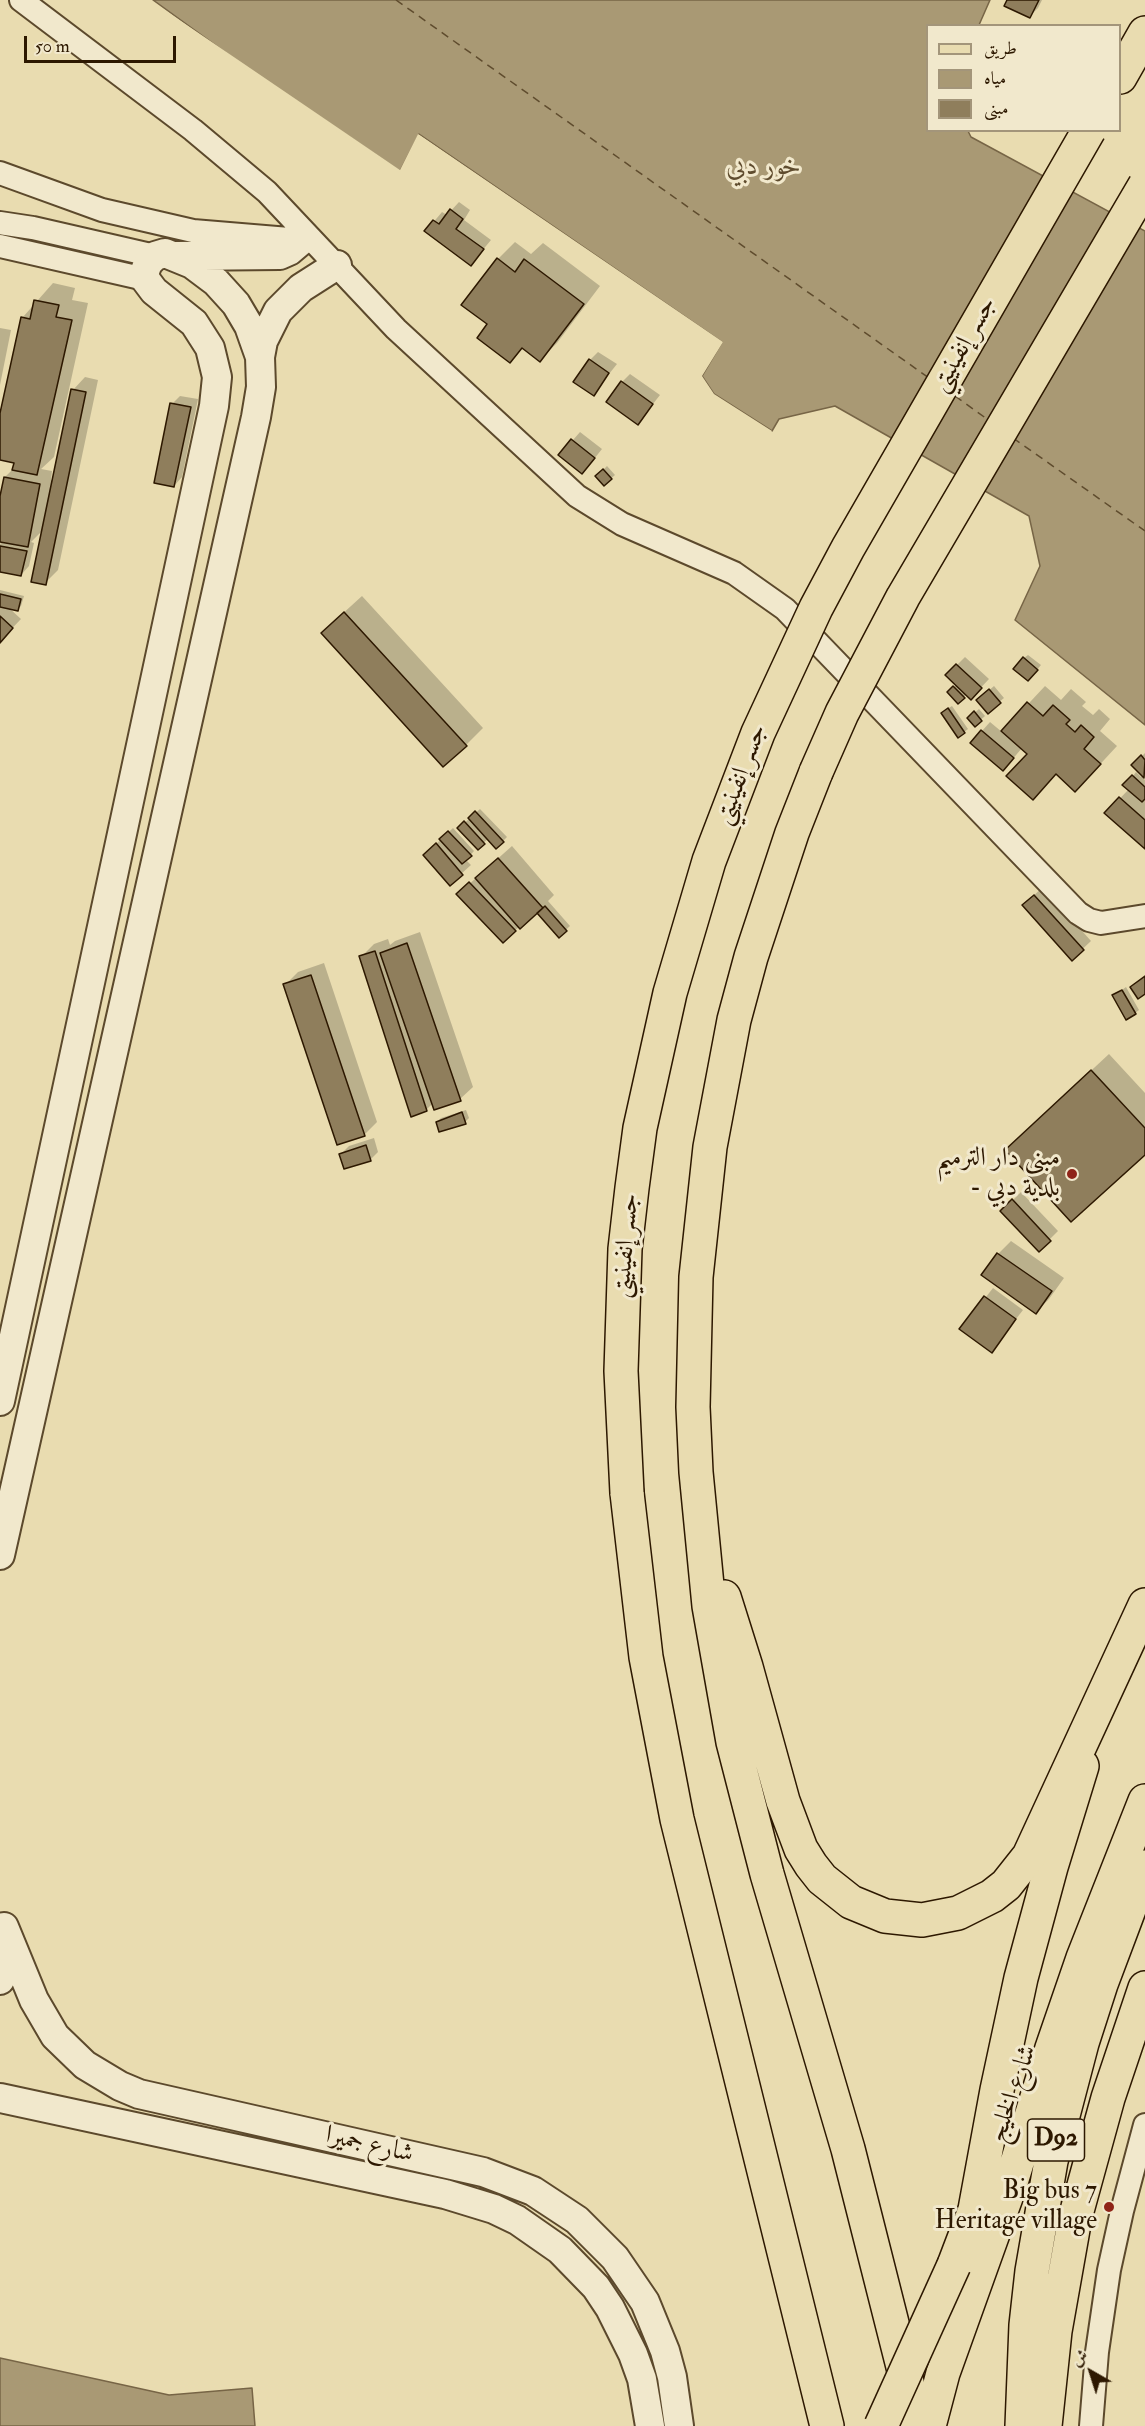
<!DOCTYPE html>
<meta charset="utf-8">
<style>
body{margin:0}
#map{position:relative;width:1145px;height:2426px;overflow:hidden;background:#e9dcb0;font-family:"IM FELL Double Pica",Amiri,serif}
canvas{display:block}
.legend{position:absolute;left:926px;top:24px;width:195px;height:108px;box-sizing:border-box;background:#f1e8cc;border:2px solid #a3957a;margin:0;padding:8px 10px;list-style:none;font-size:18px;color:#2d1800}
.legend li{display:flex;align-items:center;gap:12px;height:30px}
.legend b{width:30px;border:2px solid #a3957a}
.north{position:absolute;left:1061px;top:2342px;width:60px;height:60px;-webkit-text-stroke:4px #f1e8cc;paint-order:stroke;rotate:321deg;font-size:16px;font-weight:700;line-height:24px;text-align:center;color:#2d1800}
.north::after{content:'';display:block;margin:auto;width:21px;height:27px;background:#2d1800;clip-path:polygon(50% 0,100% 100%,50% 72%,0 100%)}
.scale{position:absolute;left:24px;top:36px;width:152px;height:27px;box-sizing:border-box;border:3px solid #2d1800;border-top:0;padding-left:8px;font-size:18px;line-height:21px;white-space:nowrap;color:#2d1800;-webkit-text-stroke:4px #f1e8cc;paint-order:stroke}
</style>
<div id="map">
<canvas width="1145" height="2426"></canvas>
<ul class="legend">
<li><b style="height:8px;background:#e9dcb0"></b>طريق</li>
<li><b style="height:16px;background:#a99974"></b>مياه</li>
<li><b style="height:16px;background:#8f7e5c"></b>مبنى</li>
</ul>
<div class="north">ش</div>
<div class="scale">50 m</div>
</div>
<script>
const context = document.querySelector('canvas').getContext('2d');
context.lineJoin = 'round';
function fill(path, color) {
  context.fillStyle = color;
  context.fill(path, 'evenodd');
}
function shape(rows) {
  const path = new Path2D();
  for (const r of rows) {
    path.moveTo(r[0], r[1]);
    for (let i = 2; i < r.length; i += 2) path.lineTo(r[i], r[i + 1]);
  }
  return path;
}
function trace(path, color, width, dash) {
  context.strokeStyle = color;
  context.lineWidth = width;
  context.lineCap = dash ? 'butt' : 'round';
  context.setLineDash(dash || []);
  context.stroke(path);
}
function write(font, color, halo, rows, align = 'center') {
  context.font = font + ' "IM FELL Double Pica",Amiri,serif';
  context.lineWidth = 6;
  context.setLineDash([]);
  context.textBaseline = 'middle';
  context.strokeStyle = halo;
  context.fillStyle = color;
  for (const [text, x, y, turn = 0] of rows) {
    context.save();
    context.translate(x, y);
    context.rotate((+turn || 0) * Math.PI / 180);
    context.textAlign = isNaN(turn) ? turn : align;
    if (halo) context.strokeText(text, 0, 0);
    context.fillText(text, 0, 0);
    context.restore();
  }
}
const water = shape([
 [153,0,990,0,979,25,928,26,928,130,968,131,971,137,1145,231,1145,725,1015,620,1040,566,1029,516,835,406,779,419,772,431,714,394,702,376,722,342,419,134,400,171,240,63,153,0],
 [0,2358,169,2395,252,2388,255,2426,0,2426,0,2358]
]);
fill(water, '#a99974');
trace(water, '#776546', 1.5);
fill(shape([
 [150,0,400,170,418,134,723,342,702,376,714,394,772,431,770,434,712,396,700,377,719,343,419,139,403,172,399,173,238,65]
]), '#e9dcb0');
fill(shape([
 [1008,0,1042,0,1038,8,1030,16],
 [459,202,470,210,464,220,491,240,471,264,426,231,442,212,447,215],
 [515,242,531,254,543,243,600,286,557,343,540,360,523,347,510,361,489,324,498,259],
 [53,283,75,288,72,300,88,303,54,457,41,469,52,471,51,480,54,480,73,390,85,377,98,380,58,570,45,583,44,529,31,542,34,543,29,566,21,575,0,570,0,544,3,541,0,540,0,503,5,477,14,468,16,461,0,458,0,420,23,317],
 [0,328,11,330,0,385],
 [598,352,617,364,593,394,590,360],
 [630,374,660,395,638,423,622,382],
 [180,396,198,399,182,477,174,486,172,404],
 [580,432,602,449,590,464,560,455],
 [607,466,615,475,605,484,597,476],
 [0,590,24,596,21,606,18,609,8,607,21,619,0,641],
 [362,596,483,728,466,745,340,616],
 [1028,655,1041,665,1032,676,1024,658],
 [965,657,989,679,971,698,967,694,958,702,949,692,957,684,947,675],
 [994,686,1004,698,988,711,978,700],
 [1045,686,1061,700,1071,689,1086,702,1082,706,1093,715,1099,709,1110,719,1100,731,1117,746,1092,773,1057,773,1033,798,1029,754,1022,748,1011,761,982,731,990,722,1002,732],
 [952,706,968,729,964,732,947,709],
 [979,709,985,716,975,725,969,718],
 [1145,753,1145,776,1143,778,1145,780,1145,847,1106,813,1129,789,1133,776,1136,772,1141,777,1143,775,1133,765],
 [480,809,507,837,497,847,489,838,478,848,459,828],
 [453,828,474,851,466,860,471,865,450,884,433,847],
 [512,846,554,895,548,901,570,926,559,936,537,911,503,941,458,894],
 [1043,887,1091,941,1072,959,1032,897],
 [420,932,473,1087,460,1099,435,1108,433,1103,426,1110,361,957,374,944,388,939,390,945,395,941],
 [324,963,377,1122,364,1135,285,985,298,972],
 [1126,987,1139,1010,1135,1013,1114,996],
 [1109,1054,1145,1093,1145,1153,1024,1133],
 [466,1110,469,1118,465,1122,437,1122,441,1118],
 [374,1138,378,1152,370,1160,341,1154,349,1146],
 [1021,1192,1058,1231,1039,1250,1002,1211],
 [1011,1241,1064,1278,1049,1299,1036,1312,998,1254],
 [993,1288,1023,1310,991,1351,961,1329]
]), '#0003');
trace(shape([
 [396,0,929,378],
 [955,396,987,419],
 [1013,438,1145,531]
]), '#5f4c2e', 1.5, [8, 6]);
const building = shape([
 [1007,0,1039,0,1030,18,1004,6,1007,0],
 [450,209,463,219,456,229,484,249,471,266,424,231,433,220,439,224,450,209],
 [497,258,515,272,524,259,584,304,540,362,522,348,510,363,477,338,487,324,461,305,497,258],
 [34,300,59,305,56,317,72,320,37,475,12,470,14,463,0,460,0,413,21,317,30,319,34,300],
 [589,359,609,373,594,396,573,382,589,359],
 [621,381,653,404,638,425,606,402,621,381],
 [71,389,86,392,46,585,31,582,71,389],
 [170,403,191,407,174,487,154,483,170,403],
 [571,439,595,458,582,474,558,455,571,439],
 [603,469,612,479,604,486,595,476,603,469],
 [4,477,40,484,28,547,0,542,0,496,4,477],
 [0,546,27,551,21,576,0,572,0,546],
 [0,594,21,599,18,611,0,607,0,594],
 [344,612,467,746,443,767,321,633,344,612],
 [0,616,13,628,0,643,0,616],
 [1023,657,1038,670,1028,681,1013,669,1023,657],
 [956,664,982,688,971,700,945,675,956,664],
 [953,686,965,698,958,704,947,692,953,686],
 [989,689,1001,703,988,714,976,700,989,689],
 [1027,702,1043,716,1053,705,1070,720,1066,724,1075,732,1081,725,1094,737,1084,749,1101,764,1075,792,1056,774,1033,800,1006,776,1027,754,1001,731,1027,702],
 [948,708,965,733,958,738,941,713,948,708],
 [974,711,982,721,975,727,967,718,974,711],
 [981,730,1014,758,1003,771,970,743,981,730],
 [1141,755,1145,760,1144,778,1131,765,1141,755],
 [1132,775,1145,787,1145,799,1142,802,1122,785,1132,775],
 [1119,797,1145,820,1145,849,1104,813,1119,797],
 [475,811,504,842,496,849,468,818,475,811],
 [464,821,485,844,478,850,457,828,464,821],
 [448,831,472,856,462,864,439,839,448,831],
 [436,843,463,875,450,886,423,855,436,843],
 [498,858,543,908,520,929,475,878,498,858],
 [469,882,516,931,503,943,456,894,469,882],
 [1034,895,1084,950,1072,961,1022,905,1034,895],
 [545,906,567,931,559,938,537,913,545,906],
 [407,943,461,1101,434,1110,380,953,407,943],
 [375,951,427,1111,411,1117,359,956,375,951],
 [311,975,365,1136,337,1145,283,984,311,975],
 [1145,976,1145,994,1138,999,1130,987,1145,976],
 [1122,990,1136,1014,1126,1020,1112,995,1122,990],
 [1091,1070,1145,1128,1145,1155,1071,1222,1005,1150,1091,1070],
 [462,1112,466,1124,439,1132,436,1122,462,1112],
 [366,1145,371,1161,344,1169,339,1154,366,1145],
 [1012,1199,1051,1241,1039,1252,1000,1211,1012,1199],
 [997,1253,1052,1291,1036,1314,981,1275,997,1253],
 [984,1296,1016,1319,992,1353,959,1329,984,1296]
]);
fill(building, '#8f7e5c');
trace(building, '#2d1800', 1.5);
const minor = shape([
 [21,0,193,130,267,192,396,329,577,496,622,524,734,573,785,609,1078,913,1089,920,1101,923,1145,916],
 [0,173,102,210,193,231,313,241],
 [0,223,33,228,155,256],
 [0,246,145,279],
 [1091,2426,1097,2352,1109,2270,1122,2211,1145,2125]
]);
const tertiary = shape([
 [177,256,280,255,289,251,302,240],
 [260,357,263,341,278,311,301,288,337,265],
 [0,1401,214,406,217,377,210,348,194,323,154,291,145,279,145,271,148,263,155,256,165,253,192,264,216,282,236,304,249,326,260,357,261,387,256,417,0,1555],
 [4,1927,34,2000,55,2036,85,2065,120,2086,139,2094,483,2172,533,2191,577,2220,615,2258,645,2302,665,2351,672,2377,679,2426],
 [0,1980,4,1965,4,1934],
 [0,2098,445,2194,494,2209,517,2220,560,2250,596,2287,610,2308,633,2354,642,2379,650,2426]
]);
const primary = shape([
 [974,2215,997,2090,1021,1978,1051,1867,1082,1766],
 [954,2265,981,2194],
 [929,2426,943,2373,1009,2189,1052,2048,1083,1958,1145,1801],
 [1022,2426,1026,2325,1032,2271,1051,2161,1082,2043,1101,1984,1145,1867],
 [1045,2426,1055,2331,1075,2218,1108,2098,1145,1988]
]);
const trunk = shape([
 [1120,77,1145,33],
 [816,772,792,833,751,957,734,1020,710,1147,696,1277,693,1407,696,1472,709,1606,733,1742,767,1874,848,2149,918,2426],
 [627,1493,646,1657,677,1819,827,2426],
 [724,1597,746,1667,783,1801,801,1849,811,1865,822,1879,851,1902,885,1916,922,1920,958,1913,992,1896,1006,1885,1029,1856,1145,1605]
]);
trace(minor, '#5c492c', 26);
trace(tertiary, '#5c492c', 32);
trace(primary, '#2d1800', 36);
trace(trunk, '#2d1800', 36);
trace(minor, '#f1e8cc', 22);
trace(tertiary, '#f1e8cc', 28);
trace(primary, '#e9dcb0', 33);
trace(trunk, '#e9dcb0', 33);
const primaryBridge = shape([
 [881,2426,954,2265]
]);
const trunkBridge = shape([
 [816,772,842,713,903,597,1145,185],
 [627,1493,621,1371,625,1249,632,1188,640,1128,670,993,709,861,758,733,816,608,848,548,1089,130]
]);
trace(primaryBridge, '#2d1800', 36, []);
trace(trunkBridge, '#2d1800', 36, []);
trace(primaryBridge, '#e9dcb0', 33);
trace(trunkBridge, '#e9dcb0', 33);
for (const [x, y, r, color] of [
 [1072,1174,6,"#8f2418"],
 [1109,2207,6,"#8f2418"]
]) {
  const dot = new Path2D();
  dot.arc(x, y, r, 0, 2 * Math.PI);
  context.fillStyle = color;
  context.fill(dot);
  trace(dot, '#f1e8cc', 2);
}
for (const [x, y, w] of [
 [1056,2140,57]
]) {
  const box = new Path2D();
  box.roundRect(x - w / 2, y - 21, w, 42, 4.5);
  context.fillStyle = '#f1e8cc';
  context.fill(box);
  trace(box, '#2d1800', 1.5);
}
write('bold 24px', '#2d1800', null, [
 ["D92",1056,2140]
]);
write('26px', '#2d1800', '#f1e8cc', [
 ["جسر إنفينيتي",965,345,-60],
 ["جسر إنفينيتي",742,775,-69],
 ["جسر إنفينيتي",627,1246,-85],
 ["شارع الخليج",1014,2094,-71],
 ["شارع جميرا",369,2146,13]
]);
write('26px', '#2d1800', '#f1e8cc', [
 ["مبنى دار الترميم",1060,1159],
 ["- بلدية دبي",1060,1189],
 ["Big bus 7",1097,2192],
 ["Heritage village",1097,2222]
], 'right');
write('italic 27px', '#5f4c2e', '#f1e8cc', [
 ["خور دبي",764,168]
]);
</script>
